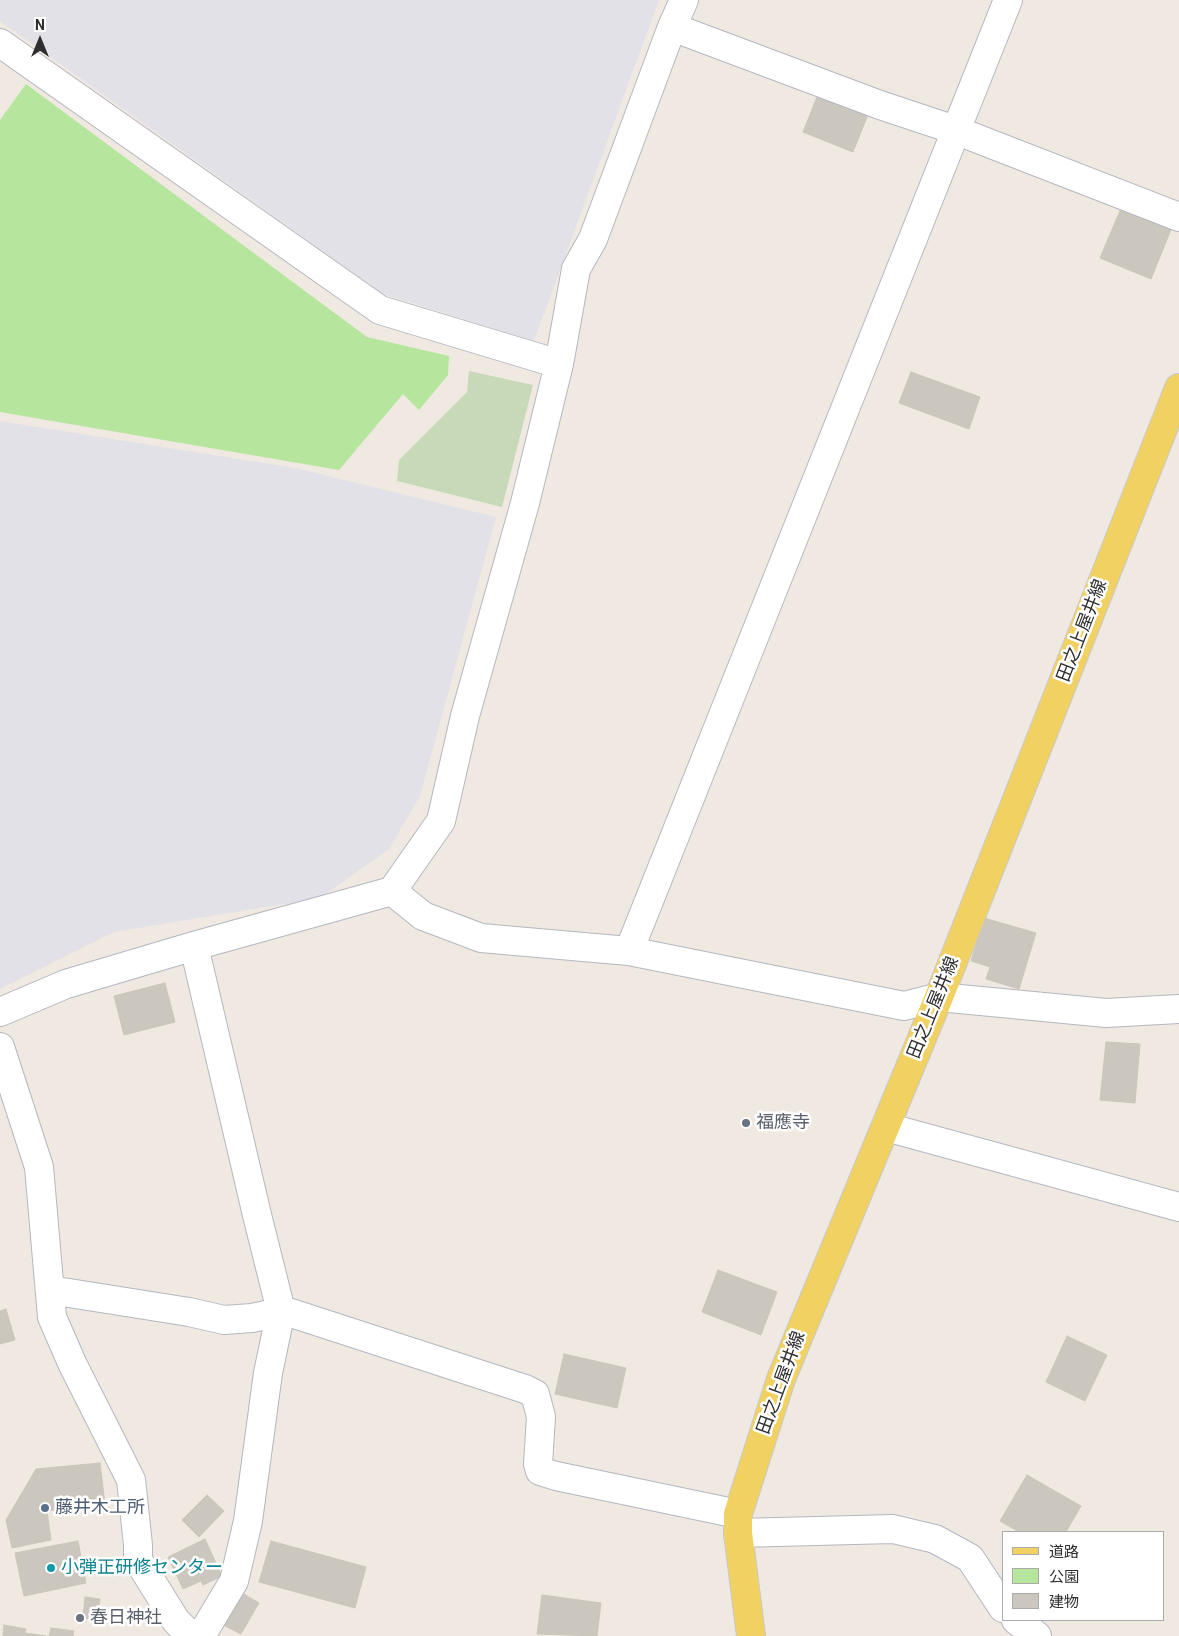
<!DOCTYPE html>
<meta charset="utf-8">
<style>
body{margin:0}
#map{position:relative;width:1179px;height:1636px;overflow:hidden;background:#efe9e1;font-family:Roboto,"Noto Sans JP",sans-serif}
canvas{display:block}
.legend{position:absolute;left:1002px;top:1531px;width:162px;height:90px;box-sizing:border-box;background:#fff;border:1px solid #ababab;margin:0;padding:6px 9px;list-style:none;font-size:15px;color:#2e2e2e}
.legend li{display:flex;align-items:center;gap:10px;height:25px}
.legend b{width:25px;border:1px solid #ababab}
.north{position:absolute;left:15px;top:15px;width:50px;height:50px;-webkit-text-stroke:4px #fff;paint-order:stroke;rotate:0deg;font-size:14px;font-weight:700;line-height:20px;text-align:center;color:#2e2e2e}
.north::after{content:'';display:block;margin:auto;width:18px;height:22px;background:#2e2e2e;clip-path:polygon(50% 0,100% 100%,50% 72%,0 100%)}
</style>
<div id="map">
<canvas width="1179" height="1636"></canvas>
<ul class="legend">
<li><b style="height:6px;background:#f2d163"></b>道路</li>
<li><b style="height:14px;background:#b6e59e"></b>公園</li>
<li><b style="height:14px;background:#cbc7bf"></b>建物</li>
</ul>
<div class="north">N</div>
</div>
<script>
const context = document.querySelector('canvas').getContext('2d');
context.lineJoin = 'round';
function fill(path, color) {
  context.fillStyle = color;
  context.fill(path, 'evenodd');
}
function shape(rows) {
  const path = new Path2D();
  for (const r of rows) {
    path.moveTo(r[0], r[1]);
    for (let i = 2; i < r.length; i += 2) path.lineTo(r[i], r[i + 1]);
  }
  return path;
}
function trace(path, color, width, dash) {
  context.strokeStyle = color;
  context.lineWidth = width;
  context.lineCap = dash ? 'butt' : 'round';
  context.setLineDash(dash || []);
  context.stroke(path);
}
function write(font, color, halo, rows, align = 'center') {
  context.font = font + ' Roboto,"Noto Sans JP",sans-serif';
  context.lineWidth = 5;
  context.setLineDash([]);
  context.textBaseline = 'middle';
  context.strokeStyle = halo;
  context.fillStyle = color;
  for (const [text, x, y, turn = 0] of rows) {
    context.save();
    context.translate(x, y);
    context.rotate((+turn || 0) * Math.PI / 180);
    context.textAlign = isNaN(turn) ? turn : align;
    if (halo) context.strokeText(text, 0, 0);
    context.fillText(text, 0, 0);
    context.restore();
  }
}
fill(shape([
 [0,0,659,0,534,341,383,294,0,21],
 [0,421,295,468,496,517,420,796,389,849,320,898,114,932,0,989]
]), '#e3e1e8');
fill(shape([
 [26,84,367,337,449,356,448,375,419,410,403,394,339,470,0,412,0,120]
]), '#b6e59e');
fill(shape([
 [469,371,533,385,502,507,397,481,399,460,467,392]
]), '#c8d9b8');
const building = shape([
 [819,92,869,112,853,152,803,132,819,92],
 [1122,206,1172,227,1151,279,1100,258,1122,206],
 [911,372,980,397,969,429,899,403,911,372],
 [984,918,1036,933,1019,989,986,979,990,967,971,961,984,918],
 [165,983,175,1022,124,1035,114,996,165,983],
 [1106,1042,1140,1044,1135,1103,1100,1100,1106,1042],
 [718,1270,777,1292,761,1335,702,1312,718,1270],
 [6,1309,15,1340,0,1344,0,1311,6,1309],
 [1067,1336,1107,1355,1085,1401,1046,1382,1067,1336],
 [564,1354,626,1368,617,1408,555,1394,564,1354],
 [100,1463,105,1504,47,1511,51,1540,12,1548,6,1520,36,1469,100,1463],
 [1027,1475,1081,1506,1066,1532,1019,1532,1000,1521,1027,1475],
 [207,1495,224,1511,199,1537,182,1520,207,1495],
 [205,1539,222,1576,203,1585,201,1581,183,1589,168,1557,205,1539],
 [78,1541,86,1583,24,1596,15,1553,78,1541],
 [271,1541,366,1567,355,1608,259,1582,271,1541],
 [242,1593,259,1603,241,1634,223,1625,242,1593],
 [542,1595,601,1603,597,1636,537,1634,542,1595],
 [85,1597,100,1599,97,1620,83,1618,85,1597],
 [4,1625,26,1629,25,1633,46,1636,3,1636,4,1625],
 [51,1628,74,1631,73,1636,49,1636,51,1628]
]);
fill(building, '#cbc7bf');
trace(building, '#cbc5ba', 1);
const minor = shape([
 [672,27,880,105,955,130,1179,217],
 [0,43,380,310,559,364],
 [392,891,423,916,481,938,629,951,904,1006,939,997,1106,1013,1179,1009],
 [194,946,257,1215,281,1311,268,1373,248,1521,234,1581,201,1636],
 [629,951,1008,0],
 [0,1012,66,984,194,946,392,891,441,821,465,716,525,503,559,364,576,269,593,239,672,27,684,0],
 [0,1047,39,1167,52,1317,72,1363,131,1480,138,1545,138,1560,176,1621,191,1636],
 [886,1127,1179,1207],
 [50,1290,189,1312,224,1320,252,1318,285,1311,525,1389,535,1394,541,1417,538,1464,540,1471,556,1476,738,1514],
 [738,1533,893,1529,935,1539,970,1558,1003,1608],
 [1016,1620,1037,1636]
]);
const major = shape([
 [751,1636,738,1533,738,1514,781,1379,939,997,1179,388]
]);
trace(minor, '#b4b7c1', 30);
trace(major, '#c9c9c9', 30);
trace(minor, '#fff', 28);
trace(major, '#f2d163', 28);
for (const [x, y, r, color] of [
 [746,1123,5,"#6b7280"],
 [45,1508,5,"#5c6f8a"],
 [51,1568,5,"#0f9aa8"],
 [80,1618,5,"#6b7280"]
]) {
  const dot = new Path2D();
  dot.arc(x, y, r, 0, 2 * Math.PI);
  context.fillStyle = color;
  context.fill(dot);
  trace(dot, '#fff', 2);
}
write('18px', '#2e2e2e', '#fff', [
 ["田之上屋井線",1083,631,-69],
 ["田之上屋井線",934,1008,-68],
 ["田之上屋井線",782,1383,-70]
]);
write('18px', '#5b616d', '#fff', [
 ["福應寺",756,1123],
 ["春日神社",90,1618]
], 'left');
write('18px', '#4e5e75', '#fff', [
 ["藤井木工所",55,1508]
], 'left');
write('18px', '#0d838f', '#fff', [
 ["小弾正研修センター",61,1568]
], 'left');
</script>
